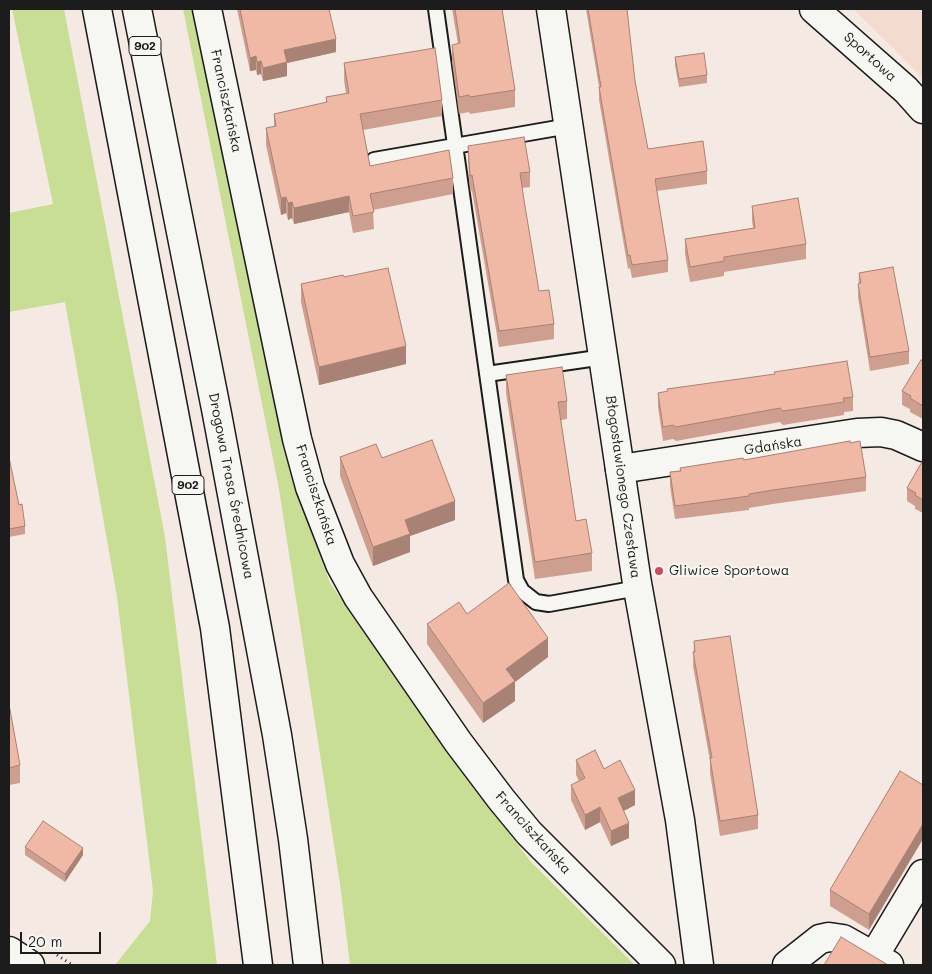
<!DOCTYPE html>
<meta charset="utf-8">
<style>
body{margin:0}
#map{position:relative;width:932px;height:974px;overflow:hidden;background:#f5eae3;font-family:Mali,sans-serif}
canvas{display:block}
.frame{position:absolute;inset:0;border:10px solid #1c1c1c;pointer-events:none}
.scale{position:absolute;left:20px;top:932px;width:81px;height:22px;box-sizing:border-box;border:2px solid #1c1c1c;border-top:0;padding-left:6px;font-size:15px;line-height:18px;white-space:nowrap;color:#1c1c1c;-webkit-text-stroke:4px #f6f6f2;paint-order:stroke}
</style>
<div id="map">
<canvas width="932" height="974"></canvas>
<div class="frame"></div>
<div class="scale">20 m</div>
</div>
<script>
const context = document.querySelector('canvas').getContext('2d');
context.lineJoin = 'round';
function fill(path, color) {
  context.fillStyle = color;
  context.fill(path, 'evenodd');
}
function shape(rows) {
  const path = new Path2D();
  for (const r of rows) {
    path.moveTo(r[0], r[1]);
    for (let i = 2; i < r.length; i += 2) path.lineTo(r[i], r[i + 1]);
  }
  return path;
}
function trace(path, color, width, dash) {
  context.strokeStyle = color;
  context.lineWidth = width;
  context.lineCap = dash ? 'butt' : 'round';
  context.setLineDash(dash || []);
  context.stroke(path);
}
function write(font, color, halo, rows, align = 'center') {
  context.font = font + ' Mali,sans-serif';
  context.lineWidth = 4;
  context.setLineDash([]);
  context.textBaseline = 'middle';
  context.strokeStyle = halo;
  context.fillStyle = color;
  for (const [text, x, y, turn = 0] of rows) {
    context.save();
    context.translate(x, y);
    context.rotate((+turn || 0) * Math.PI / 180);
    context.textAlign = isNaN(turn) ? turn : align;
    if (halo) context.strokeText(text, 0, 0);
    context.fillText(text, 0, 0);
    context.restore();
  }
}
fill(shape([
 [853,9,923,9,923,79,898,53]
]), '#f4dbd0');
fill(shape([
 [12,9,64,9,165,537,217,965,115,965,150,921,153,891,117,597,65,302,9,312,9,213,53,204],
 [183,9,198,9,295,489,330,583,451,757,531,862,635,965,350,965,340,884,279,489]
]), '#c8de94');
const lane = shape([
 [436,9,516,580,522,591,536,602,549,604,638,588],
 [374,160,569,126],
 [487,374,604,357]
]);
const street = shape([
 [814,9,906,90,923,109],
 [620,469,857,433,881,432,896,435,923,447],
 [874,956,923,874],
 [787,965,820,939,829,937,843,939,889,965]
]);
const secondary = shape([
 [207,9,297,439,310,487,340,564,358,597,458,742,501,799,529,833,661,965],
 [551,9,637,583,680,820,699,965],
 [9,951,30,965]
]);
const primary = shape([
 [97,9,215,628,258,965],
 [137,9,217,414,277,735,293,839,308,965]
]);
trace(lane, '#1c1c1c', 18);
trace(street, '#1c1c1c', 31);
trace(secondary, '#1c1c1c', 31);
trace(primary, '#1c1c1c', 31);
trace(shape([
 [57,955,72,965]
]), '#1c1c1c', 3, [1, 4]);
trace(lane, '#f6f6f2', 14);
trace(street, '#f6f6f2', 28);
trace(secondary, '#f6f6f2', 28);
trace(primary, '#f6f6f2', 28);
fill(shape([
 [237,9,329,9,336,52,287,63,287,76,263,81,261,74,257,75,256,70,250,71],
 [452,9,502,9,515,90,515,107,470,114,469,112,459,114,452,62,452,45,458,44],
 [586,9,627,9,635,81,648,149,707,171,707,184,657,191,668,260,668,272,632,278,630,268,628,269,599,100,599,87],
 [675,57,707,75,707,83,679,87,675,65],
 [344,63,442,100,442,116,363,130,370,166,453,178,453,194,373,210,374,229,353,233,349,212,294,224,292,218,288,220,286,213,281,215,266,145,266,128,274,127,274,114,326,103,326,97,346,94,344,80],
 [468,146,530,172,530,187,522,188,539,291,554,324,554,339,499,347,472,191,470,191,468,161],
 [752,206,806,244,806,259,724,272,724,276,690,282,685,254,685,239,753,228,752,221],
 [859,273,909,351,909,364,870,371,858,297],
 [344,277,406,364,319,385,301,302,301,284],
 [923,361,923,419,910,412,910,409,902,405,902,391],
 [506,375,567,401,567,419,561,420,576,521,592,553,592,571,535,579,506,393],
 [658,393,853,397,853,411,844,412,844,415,783,425,780,422,676,441,673,439,663,441,658,407],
 [850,443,866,477,866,491,773,504,749,508,749,510,675,519,670,486,670,472],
 [340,457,382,458,455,520,410,536,410,552,373,566,340,476],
 [923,460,923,513,915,509,915,506,907,501,907,488],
 [9,463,19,505,25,526,25,534,9,537],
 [467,614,548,657,515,682,515,701,483,723,427,644,427,624],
 [694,641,758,815,758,829,720,836,710,773,710,761,693,666],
 [9,704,20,765,20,783,9,785],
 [576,760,604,769,635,805,623,811,629,838,611,846,600,822,585,830,571,800,571,785,579,781,576,775],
 [900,771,869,930,830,906,830,890],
 [25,847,83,855,65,882,25,855]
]), '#ce9f8e');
fill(shape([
 [336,39,336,52,287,63,287,76,263,81,263,68,284,50],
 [256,56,256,70,250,71,250,58],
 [261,61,261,74,257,75,257,62],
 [349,196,349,212,294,224,294,208],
 [286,197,286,213,281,215,281,198],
 [292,202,292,218,288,220,288,203],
 [406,346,406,364,319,385,319,367],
 [455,501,455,520,410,536,410,552,373,566,373,547,405,520],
 [548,638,548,657,515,682,515,701,483,723,483,703,506,669],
 [635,790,635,805,618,814,618,798],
 [600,807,600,822,585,830,585,815],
 [629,823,629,838,611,846,611,831],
 [923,824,923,839,869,930,869,914],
 [83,848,83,855,65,882,65,874]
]), '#a88274');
const building = shape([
 [240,9,329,9,336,39,284,50,287,62,263,68,261,61,257,62,256,56,250,58,240,9],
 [455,9,502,9,515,90,470,97,469,95,459,97,452,45,460,43,455,9],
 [588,9,627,9,635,81,648,149,703,141,707,171,655,179,668,260,632,265,630,255,628,256,599,87,601,87,588,9],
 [435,48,442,100,360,114,370,166,449,150,453,178,370,194,374,212,353,216,349,196,294,208,292,202,288,203,286,197,281,198,266,128,276,126,274,114,327,102,326,97,349,93,344,63,435,48],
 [704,53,707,75,679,79,675,57,704,53],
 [524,137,530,172,520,173,524,200,539,291,549,290,554,324,499,331,472,175,470,176,468,146,524,137],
 [798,198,806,244,724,257,724,261,690,267,685,239,755,228,752,206,798,198],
 [893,267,909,351,870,357,858,284,861,283,859,273,893,267],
 [388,268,406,346,319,367,301,284,343,275,344,277,388,268],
 [921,360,923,361,923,406,910,398,911,396,902,391,921,360],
 [847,361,853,397,843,398,844,402,783,411,780,408,676,427,673,425,663,427,658,393,668,391,667,389,775,374,774,372,847,361],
 [562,367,567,401,558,402,576,521,586,519,592,553,535,562,506,375,562,367],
 [432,440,455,501,405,520,410,534,373,547,340,457,376,444,382,458,432,440],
 [850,441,850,443,860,441,866,477,773,490,749,494,749,496,675,506,670,472,681,471,680,468,743,458,744,460,850,441],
 [923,460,923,500,915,495,916,493,907,488,923,460],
 [10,462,19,505,22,504,25,526,9,529,9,463,10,462],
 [509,583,548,638,506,669,515,681,483,703,427,624,459,602,467,614,509,583],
 [730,636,758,815,720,821,710,758,712,758,693,652,695,652,694,641,730,636],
 [9,704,20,765,9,768,9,704],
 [595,750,604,769,620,760,635,790,618,798,629,823,611,831,600,807,585,815,571,785,585,778,576,760,595,750],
 [900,771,923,785,923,824,869,914,830,890,900,771],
 [43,821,83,848,65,874,25,847,43,821],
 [841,937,888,965,824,965,841,937]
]);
fill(building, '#f0b9a5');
trace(building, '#a88274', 1);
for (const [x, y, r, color] of [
 [659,571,5,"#d1495b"]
]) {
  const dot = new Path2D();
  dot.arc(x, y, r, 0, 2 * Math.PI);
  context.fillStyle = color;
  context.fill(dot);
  trace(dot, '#f6f6f2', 2);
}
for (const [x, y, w] of [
 [145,46,32],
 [188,485,32]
]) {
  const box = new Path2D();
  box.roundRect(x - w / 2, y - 9.5, w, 19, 4);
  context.fillStyle = '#f6f6f2';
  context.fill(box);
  trace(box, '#1c1c1c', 1);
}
write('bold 12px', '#1c1c1c', null, [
 ["902",145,46],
 ["902",188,485]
]);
write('14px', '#1c1c1c', '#f6f6f2', [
 ["Sportowa",870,57,42],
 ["Franciszkańska",226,101,78],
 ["Gdańska",773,446,-9],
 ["Drogowa Trasa Średnicowa",231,486,79],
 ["Błogosławionego Czesława",623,487,82],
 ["Franciszkańska",316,495,72],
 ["Franciszkańska",533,833,48]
]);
write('14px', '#1c1c1c', '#f6f6f2', [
 ["Gliwice Sportowa",669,571]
], 'left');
</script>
